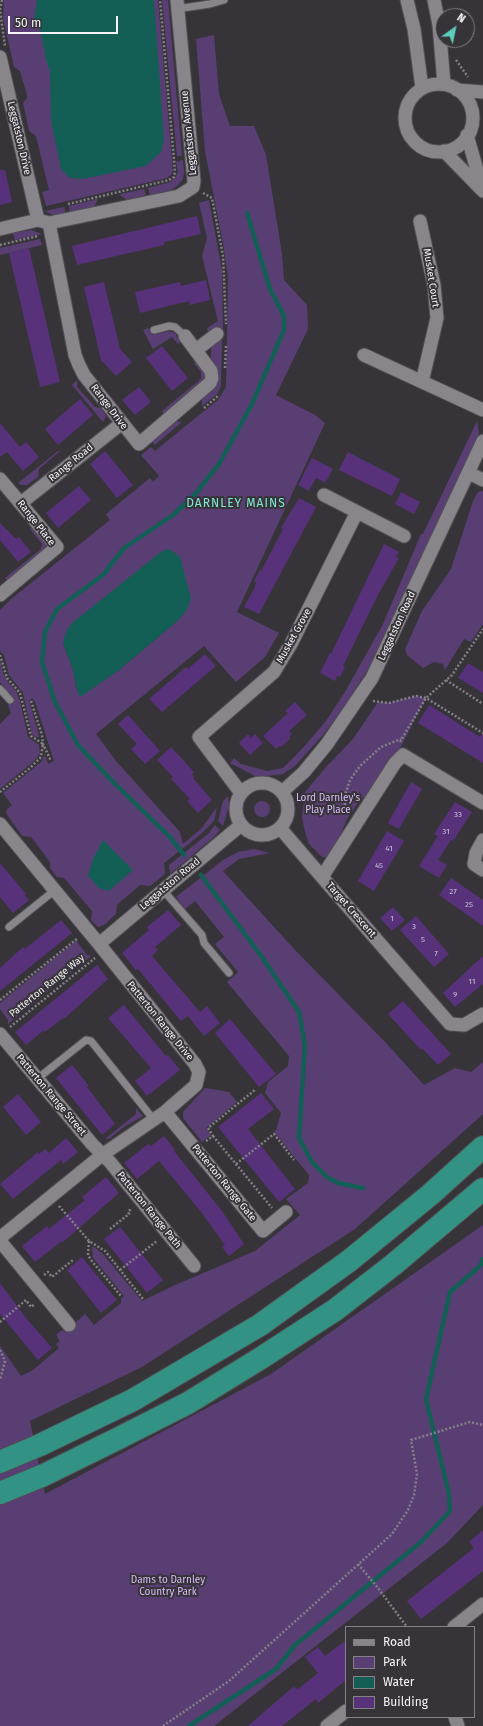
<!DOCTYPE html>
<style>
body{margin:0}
#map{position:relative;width:483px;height:1726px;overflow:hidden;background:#373439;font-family:"Fira Sans",sans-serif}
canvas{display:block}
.legend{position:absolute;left:345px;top:1626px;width:130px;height:92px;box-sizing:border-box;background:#373439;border:1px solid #838185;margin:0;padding:5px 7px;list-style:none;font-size:12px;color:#f5f4f7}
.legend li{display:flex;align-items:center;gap:8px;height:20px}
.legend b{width:20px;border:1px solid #838185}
.north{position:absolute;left:435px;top:8px;width:40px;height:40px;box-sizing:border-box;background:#373439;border:1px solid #838185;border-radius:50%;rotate:33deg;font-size:11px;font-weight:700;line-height:16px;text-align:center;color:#f5f4f7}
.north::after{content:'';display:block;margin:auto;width:14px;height:18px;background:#5bcebc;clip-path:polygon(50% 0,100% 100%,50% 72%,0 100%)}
.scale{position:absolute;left:8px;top:16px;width:110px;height:18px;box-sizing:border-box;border:2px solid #f5f4f7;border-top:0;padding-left:5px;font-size:12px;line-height:14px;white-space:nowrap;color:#f5f4f7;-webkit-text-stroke:3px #373439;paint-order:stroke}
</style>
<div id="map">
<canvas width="483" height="1726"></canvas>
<ul class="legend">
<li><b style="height:5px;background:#88858b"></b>Road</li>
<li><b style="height:11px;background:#593e74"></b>Park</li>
<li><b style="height:11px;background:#135f55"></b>Water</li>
<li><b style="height:11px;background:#57327a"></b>Building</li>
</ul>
<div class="north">N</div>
<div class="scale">50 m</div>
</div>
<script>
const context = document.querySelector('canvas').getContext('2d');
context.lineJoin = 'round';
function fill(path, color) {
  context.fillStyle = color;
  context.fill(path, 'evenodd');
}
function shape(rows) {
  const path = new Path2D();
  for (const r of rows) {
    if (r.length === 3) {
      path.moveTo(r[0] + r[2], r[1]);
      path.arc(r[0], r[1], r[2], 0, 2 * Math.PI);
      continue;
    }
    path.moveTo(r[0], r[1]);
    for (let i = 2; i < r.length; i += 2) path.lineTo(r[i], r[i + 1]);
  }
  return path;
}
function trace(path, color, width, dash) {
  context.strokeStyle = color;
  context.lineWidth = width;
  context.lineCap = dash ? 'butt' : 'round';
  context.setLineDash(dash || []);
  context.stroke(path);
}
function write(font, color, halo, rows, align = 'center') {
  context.font = font + ' "Fira Sans",sans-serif';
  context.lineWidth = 4;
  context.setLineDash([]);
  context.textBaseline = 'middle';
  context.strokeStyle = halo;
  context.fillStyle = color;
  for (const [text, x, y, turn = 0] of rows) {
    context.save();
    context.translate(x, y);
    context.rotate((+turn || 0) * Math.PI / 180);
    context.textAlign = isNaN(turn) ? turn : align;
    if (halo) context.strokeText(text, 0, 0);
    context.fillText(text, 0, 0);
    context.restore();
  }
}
fill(shape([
 [4,0,158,0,173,171,171,175,167,178,46,206,42,192,49,190,36,136,29,131,23,103,27,98,27,95,20,71,14,67,3,18],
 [162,0,168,0,182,156,177,156],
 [214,35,219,94,230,126,254,126,266,155,282,254,284,280,307,305,308,329,276,395,315,415,325,423,237,612,279,633,265,657,236,682,204,646,96,734,116,761,180,832,183,844,201,829,217,807,215,818,212,823,200,835,164,863,165,874,150,886,140,885,117,905,116,914,104,925,98,927,91,920,92,911,64,878,57,877,50,868,50,862,31,837,22,836,6,813,7,809,12,805,3,793,41,762,45,755,48,764,54,761,35,702,32,698,29,701,38,731,39,737,35,737,32,734,23,693,9,675,4,655,0,651,0,610,11,599,110,520,106,514,150,478,153,482,159,476,141,455,151,447,155,451,188,424,218,400,226,387,228,279,224,249,205,151,196,39],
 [186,611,176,622,119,670,80,696,76,687,73,669,63,643],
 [183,160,184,172,183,179,177,186,171,190,150,195,148,188,170,182,175,178,178,172,176,162],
 [144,189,146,195,127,200,121,196,120,194],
 [98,199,94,207,70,213,69,206],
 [209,200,222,270,223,329,218,333,214,328,208,332,207,328,218,321,202,256,207,238,199,203],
 [64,207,66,214,55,216,45,211],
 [31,230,42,234,15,240,13,233],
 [40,239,42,245,0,255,0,248],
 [148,328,152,335,168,331,177,334,176,336,181,341,178,344,172,337,153,349,143,330],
 [222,338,221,386,217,394,202,406,202,399,214,388,218,372,211,358,211,346],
 [197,361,204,371,206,379,164,414,162,411,201,379,201,372,194,363],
 [77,380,77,387,95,407,101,408,106,416,103,422,72,385],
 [175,421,182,422,155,445,151,441],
 [477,421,479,432,477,440,368,669,347,703,323,735,295,766,283,774,257,777,230,763,234,758,241,764,267,771,283,768,302,749,326,721,345,692,383,624,421,534,423,534],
 [58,451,60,451,39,469,38,477,27,485,21,485,18,483],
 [483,491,483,624,471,642,464,639,445,670,443,664,434,662,423,668,407,655,405,649,422,611,451,569,473,501,478,492],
 [32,526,46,543,46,548,7,580,5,578,41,549,42,544,30,529],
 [0,659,3,673,8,682,16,691,20,701,28,737,39,745,40,754,33,762,0,789,0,724,11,713,8,705,13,700,0,682],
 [416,696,426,698,398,752,370,796,361,798,347,819,336,846,329,858,322,857,309,844,305,832,302,818,305,792,327,766,353,739,378,702,389,703],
 [228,796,229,806,223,826,218,821,223,801],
 [262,809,8],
 [215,825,220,830,215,836,170,874,169,865,208,834],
 [254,849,270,853,239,859,223,871,295,950,387,1044,424,1085,455,1068,471,1072,483,1062,483,1114,355,1229,142,1367,30,1421,45,1494,271,1374,483,1225,483,1505,447,1543,214,1726,0,1726,0,1346,21,1376,33,1370,59,1348,56,1344,60,1341,56,1335,62,1330,68,1332,74,1327,75,1323,85,1314,94,1325,121,1303,121,1299,124,1296,93,1258,92,1247,94,1247,103,1254,142,1301,175,1285,255,1251,300,1215,286,1199,308,1183,309,1175,274,1132,276,1130,281,1113,265,1093,268,1082,288,1066,289,1056,227,982,238,972,215,944,224,937,195,901,185,909,176,897,223,860,238,852],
 [77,940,78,943,87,955,91,956,8,1024,8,1020,0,1009,0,1003],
 [205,1088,229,1092,237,1102,206,1128,211,1135,202,1142,183,1118,183,1112],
 [136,1108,143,1116,124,1127,109,1139,105,1139,136,1114]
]), '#593e74');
fill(shape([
 [37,0,154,0,164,140,161,152,146,166,82,179,70,178,61,169,51,120,50,71,46,59,40,30,34,18],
 [169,549,180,557,191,599,186,611,176,622,119,670,80,697,76,687,73,669,63,643,66,632,72,623,162,551],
 [103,840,133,870,109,891,99,888,88,876,93,859]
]), '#135f55');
trace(shape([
 [184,855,170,837,114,783,78,745,55,702,42,662,45,632,57,609,103,575,124,548,173,515,196,493,219,464,252,404,284,330,284,316,270,289,247,213],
 [201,875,262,957,299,1012,305,1045,299,1138,312,1162,327,1177,338,1183,363,1188],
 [189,1726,276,1669,295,1645,421,1542,450,1511,449,1494,426,1399,450,1292,480,1266,483,1259]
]), '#135f55', 4.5);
fill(shape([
 [0,170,5,170,12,202,0,205],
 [197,216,201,234,164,242,164,245,77,265,72,246],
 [29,248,60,382,40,387,9,253],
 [206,280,210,300,190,305,189,301,140,313,135,292,180,282,181,286],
 [104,282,120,349,132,362,116,376,101,360,84,287],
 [162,346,188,378,172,391,146,358],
 [139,387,151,402,135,415,122,400],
 [80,399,93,415,58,445,45,429],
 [0,423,20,447,26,442,39,457,23,471,7,452,0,457],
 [105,451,133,485,117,498,90,464],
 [348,452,400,479,392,496,339,470],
 [312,458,333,469,325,483,316,478,309,491,298,485],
 [79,486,91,500,58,528,46,513],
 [401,492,420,502,414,514,395,504],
 [299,498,316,507,259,614,244,607,255,587,256,582,254,581,260,570,261,571,283,529,281,528],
 [0,523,16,539,19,537,31,552,18,562,0,540],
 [384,544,399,552,396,557,399,558,379,593,343,666,345,667,340,677,337,676,335,681,320,673,330,653,331,654],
 [205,654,216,666,162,712,149,699,186,667,188,669],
 [468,663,483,672,483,693,458,678],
 [295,702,307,715,289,731,292,734,289,737,290,739,281,747,280,746,276,749,263,736,288,713,285,711],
 [429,705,480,737,483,733,483,763,418,723],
 [128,715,160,751,145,764,131,749,137,744,118,724],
 [248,734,251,738,255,734,263,743,250,755,239,743],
 [171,747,194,772,192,774,194,777,193,778,212,800,198,813,187,801,190,799,171,779,173,777,157,760],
 [411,782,422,789,399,829,388,823],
 [455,802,472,812,453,841,451,840,438,860,447,865,439,878,419,866,438,836,434,834],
 [387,831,404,841,374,891,358,881],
 [0,863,26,894,24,895,29,900,13,913,0,897],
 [451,878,483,900,483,926,439,895],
 [393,907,405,920,392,931,380,918],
 [168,910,181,925,155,947,158,950,152,956,200,1012,207,1006,220,1023,204,1036,188,1016,181,1021,138,969,136,970,122,953,149,930,147,927],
 [416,916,449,954,434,967,400,930],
 [61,920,72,933,0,991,0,968,23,947,25,949],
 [483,956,483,984,455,1007,443,993],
 [97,965,108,979,64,1019,63,1018,45,1032,44,1030,26,1045,15,1032],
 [403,1001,451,1054,438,1065,422,1048,421,1050,388,1014],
 [124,1005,166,1056,168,1055,180,1070,147,1096,135,1081,151,1068,108,1018],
 [230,1019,276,1074,259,1087,215,1033],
 [72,1065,89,1086,87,1087,115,1124,102,1135,56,1078],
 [261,1093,274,1109,248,1129,295,1189,279,1202,218,1127],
 [18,1094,41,1122,26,1135,3,1107],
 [164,1136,175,1150,174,1151,222,1211,244,1244,229,1256,222,1247,225,1245,201,1212,159,1161,137,1179,124,1163,148,1144,151,1146],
 [66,1138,78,1152,63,1164,61,1160,13,1199,0,1184,38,1152,39,1154,45,1149,49,1153],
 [106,1177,119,1193,63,1242,62,1241,35,1262,22,1246,47,1226,49,1229,85,1200,82,1197],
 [120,1227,163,1280,147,1293,104,1239],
 [82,1257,117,1300,101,1313,67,1270],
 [0,1283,26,1318,52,1348,38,1360,0,1314],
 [483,1530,483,1571,421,1619,407,1601,474,1548,469,1542],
 [346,1640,346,1680,318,1703,316,1699,282,1726,248,1726,293,1687,298,1689,318,1673,305,1657,318,1647,325,1656]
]), '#57327a');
const service = shape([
 [176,9,210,4,224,0],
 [154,330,169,326,175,327,185,336],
 [0,689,10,700],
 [163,890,202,935,204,943,229,973],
 [9,927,55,890],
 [37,1079,86,1040,91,1041,154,1120]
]);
const minor = shape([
 [407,0,414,29,422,88],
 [434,0,439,25,444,84],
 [0,57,38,220],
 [439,118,34],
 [457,90,483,92],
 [467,135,483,191],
 [444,151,481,189],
 [420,221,434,285,437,318,422,382],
 [49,223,75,355,79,365,84,375,139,444,210,383,212,378,211,371,185,336],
 [0,229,38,220,49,223,179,196,193,187,194,181,177,0],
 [196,350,217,334],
 [364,355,483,410],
 [469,473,483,480],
 [0,479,57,547,0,595],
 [324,495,404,536],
 [21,503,122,423],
 [262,809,26],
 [282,792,304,772,327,744,372,678,483,441],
 [241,793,199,737,274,672,291,644,357,512],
 [483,803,403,755,395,763,322,877,450,1024,464,1025,483,1014],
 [0,824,99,944,195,1064,199,1072,196,1085,165,1112,102,1155,0,1238],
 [280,828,322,877],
 [483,840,476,853,474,864,483,870],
 [99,944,241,825],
 [0,1034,92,1144,110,1162,194,1266],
 [165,1112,263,1231,286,1212],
 [0,1241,69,1325],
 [454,1627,483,1604],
 [455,1717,458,1726],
 [327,1726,346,1711]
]);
const motorway = shape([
 [0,1462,40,1445,133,1400,260,1325,349,1261,431,1194,483,1147],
 [0,1493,44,1475,115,1440,188,1403,261,1358,335,1310,393,1265,483,1189]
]);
trace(service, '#525054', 9);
trace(minor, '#525054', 15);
trace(motorway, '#525054', 24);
trace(shape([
 [2,0,0,10,5,46],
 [456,60,468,77],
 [203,193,212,198,223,256,226,324],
 [68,204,169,180,174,177,175,171,160,0],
 [0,245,38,236],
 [225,368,226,345],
 [204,408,218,396],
 [0,655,7,678,20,693,31,736,43,744,41,757,30,768,0,792],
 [446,680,483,704],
 [31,701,42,735,43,744,51,761],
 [373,701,389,703,416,696,426,698,483,733],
 [400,742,426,698,452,675,483,629],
 [346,813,344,798,350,780,360,766,381,747,401,739],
 [0,1000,78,938],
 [10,1027,95,958],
 [213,1136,272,1208],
 [206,1141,213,1136,208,1128,256,1089],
 [236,1164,274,1134,294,1160],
 [59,1206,89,1241,105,1251,143,1299],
 [110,1229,129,1214,128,1212,131,1209],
 [89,1241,88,1255,91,1260,121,1296],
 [120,1270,157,1241],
 [44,1275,48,1272,52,1277,73,1260],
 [0,1322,26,1300,31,1307,35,1304],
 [0,1350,5,1361,0,1380],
 [358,1564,378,1588,407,1627],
 [163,1726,229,1681,392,1534,408,1510,414,1495,417,1474,411,1440,470,1422,483,1425]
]), '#828084', 2.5, [2, 2]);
trace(service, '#88858b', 7);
trace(minor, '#88858b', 13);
trace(motorway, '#329384', 22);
write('8px', '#cec4d8', null, [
 ["33",458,815],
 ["31",446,832],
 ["41",389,849],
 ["45",379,866],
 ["27",453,892],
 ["25",469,905],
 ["1",392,919],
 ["3",414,927],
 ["5",423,940],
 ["7",436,954],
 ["11",472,982],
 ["9",455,995]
]);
write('10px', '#f5f4f7', '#373439', [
 ["Leggatston Avenue",189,133,-96],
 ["Leggatston Drive",19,138,77],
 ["Musket Court",431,278,81],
 ["Range Drive",109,407,53],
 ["Range Road",71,463,-39],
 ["Range Place",36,523,52],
 ["Leggatston Road",397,626,-65],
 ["Musket Grove",294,636,-61],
 ["Leggatston Road",170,884,-40],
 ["Target Crescent",351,910,49],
 ["Patterton Range Way",47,986,-39],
 ["Patterton Range Drive",160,1021,51],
 ["Patterton Range Street",51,1095,50],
 ["Patterton Range Gate",224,1183,51],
 ["Patterton Range Path",149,1210,51]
]);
write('10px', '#d9bcfa', '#373439', [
 ["Lord Darnley's",328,798],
 ["Play Place",328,810],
 ["Dams to Darnley",168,1580],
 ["Country Park",168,1592]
]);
context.letterSpacing = '1px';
write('12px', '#81e8d6', '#373439', [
 ["DARNLEY MAINS",236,504]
]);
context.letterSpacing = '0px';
</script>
